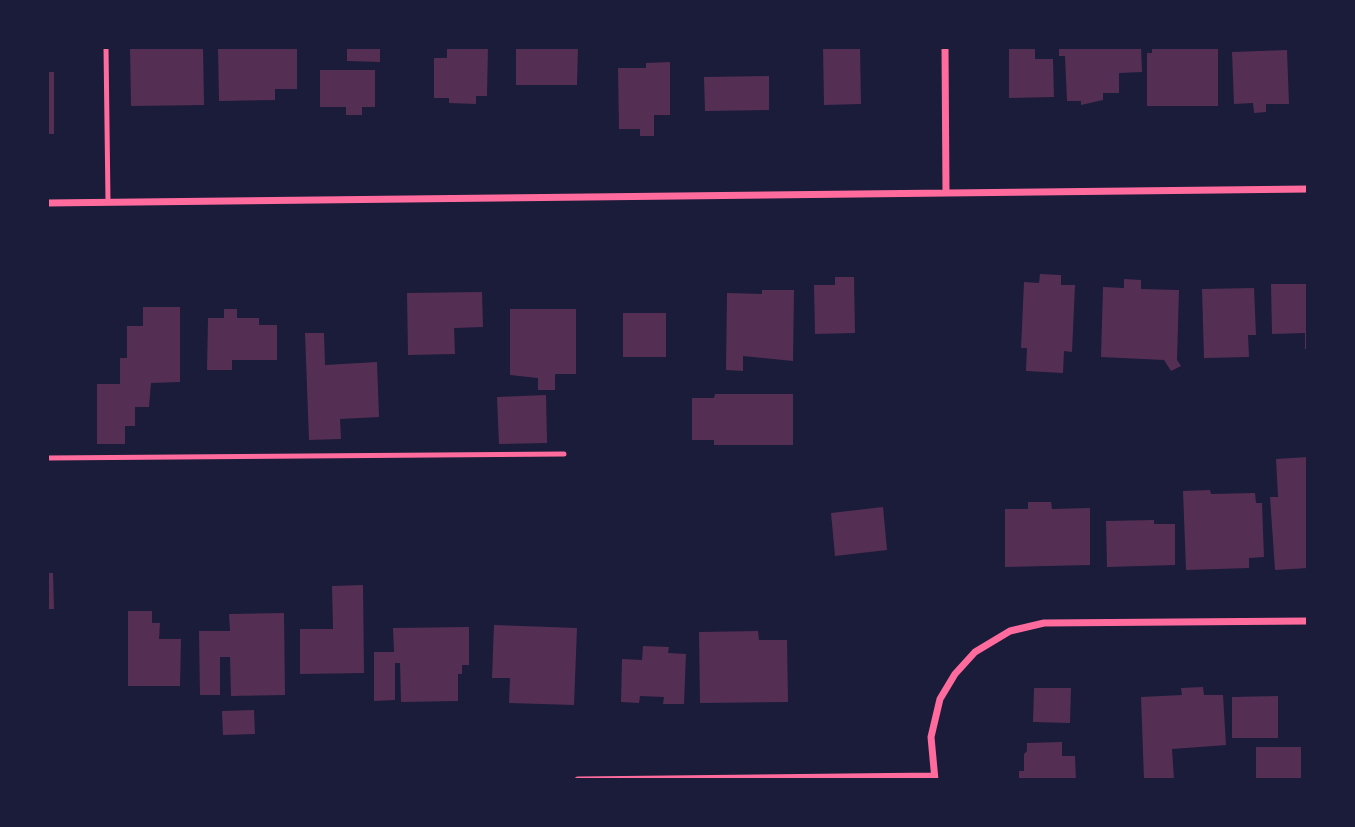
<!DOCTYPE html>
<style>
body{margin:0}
#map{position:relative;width:1355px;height:827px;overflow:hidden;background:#1b1b3a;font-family:Literata,serif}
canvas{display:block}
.frame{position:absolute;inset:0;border:49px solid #1b1b3a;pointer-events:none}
</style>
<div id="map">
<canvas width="1355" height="827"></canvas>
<div class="frame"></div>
</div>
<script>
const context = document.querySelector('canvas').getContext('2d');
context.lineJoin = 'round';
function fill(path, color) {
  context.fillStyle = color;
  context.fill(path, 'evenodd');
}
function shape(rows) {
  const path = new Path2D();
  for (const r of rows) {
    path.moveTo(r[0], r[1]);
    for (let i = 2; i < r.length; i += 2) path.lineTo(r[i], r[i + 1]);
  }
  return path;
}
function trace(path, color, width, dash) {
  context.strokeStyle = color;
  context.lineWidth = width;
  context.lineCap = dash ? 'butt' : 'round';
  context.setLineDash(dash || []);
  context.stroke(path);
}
fill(shape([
 [130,47,203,47,204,105,131,106],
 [218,47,297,47,297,89,275,89,275,100,219,101],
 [347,47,380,47,380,62,347,61],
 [447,47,488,47,487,96,476,96,476,104,449,103,449,98,434,98,434,58,447,58],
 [516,47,578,47,577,85,516,85],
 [823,47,860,47,861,104,824,105],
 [1009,47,1035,47,1035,59,1053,59,1054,97,1009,98],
 [1059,47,1141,47,1142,72,1119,73,1119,93,1103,93,1103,100,1081,105,1081,101,1067,101,1065,56,1059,56],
 [1152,47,1218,47,1218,106,1147,106,1147,53,1152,53],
 [1287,50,1289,104,1266,104,1266,112,1254,113,1253,103,1234,104,1232,52],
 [670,62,670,115,654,115,654,136,640,136,640,129,619,129,618,68,646,68,646,63],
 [320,70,375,70,375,107,362,107,362,115,346,115,346,107,320,107],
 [47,72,54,72,54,134,47,134],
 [769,76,769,110,705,111,704,77],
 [1040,274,1061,275,1061,285,1075,285,1072,352,1064,351,1063,373,1026,371,1027,348,1021,348,1024,282,1039,283],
 [835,277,854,277,855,333,815,334,814,285,835,285],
 [1124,279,1141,280,1141,289,1179,290,1177,360,1181,366,1171,371,1164,360,1101,357,1103,287,1124,288],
 [1271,284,1308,284,1308,349,1305,349,1305,333,1272,334],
 [1254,288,1256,335,1248,335,1249,357,1204,358,1202,289],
 [762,290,794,290,793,361,743,356,743,371,726,370,727,293,762,294],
 [482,292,483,327,454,328,455,354,408,355,407,293],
 [143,307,180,307,180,382,151,383,149,407,135,407,135,426,125,426,125,444,97,444,97,384,120,384,120,358,127,358,127,326,143,326],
 [224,309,237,309,237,318,259,318,259,325,277,325,277,360,232,360,232,370,207,370,208,318,224,318],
 [510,309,576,309,576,374,555,374,555,390,538,390,538,378,510,375],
 [623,313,666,313,666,357,623,357],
 [305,333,324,333,325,365,377,362,379,417,340,419,341,439,309,440],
 [715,394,793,394,793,445,714,445,714,440,692,440,692,398,714,398],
 [546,395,547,443,499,444,497,397],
 [1308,457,1308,568,1275,570,1270,497,1278,497,1276,459],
 [1210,490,1211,494,1255,493,1256,503,1262,503,1264,557,1249,558,1249,568,1186,570,1183,491],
 [1028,502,1051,502,1052,509,1090,508,1090,565,1005,567,1005,509,1028,509],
 [883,507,887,550,835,556,831,513],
 [1154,520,1154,524,1175,524,1175,565,1107,567,1106,521],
 [47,573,53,573,54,609,47,609],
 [363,585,364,673,300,674,300,629,333,629,332,586],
 [128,611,152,611,152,623,160,623,159,639,181,639,180,686,128,686],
 [284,613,285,695,231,696,230,657,220,657,220,695,200,695,199,631,230,631,229,614],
 [494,625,577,628,574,705,509,703,510,678,492,678],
 [469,627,469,665,462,665,462,674,458,674,458,701,401,702,400,663,395,663,395,700,374,701,374,652,394,652,393,628],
 [758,631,759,640,787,640,788,702,700,703,699,632],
 [643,646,669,647,668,653,686,654,684,704,663,704,664,697,640,696,639,703,621,702,622,659,642,660],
 [1203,687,1204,695,1223,695,1226,745,1172,749,1174,780,1144,780,1141,697,1182,695,1181,688],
 [1034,688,1071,688,1070,723,1033,722],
 [1278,696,1278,738,1232,738,1232,697],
 [254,710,255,734,223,735,222,711],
 [1062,742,1062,756,1075,756,1076,780,1019,780,1019,771,1024,771,1024,754,1027,751,1027,743],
 [1256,747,1301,747,1301,780,1256,780]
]), '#542f53');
trace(shape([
 [106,47,108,202],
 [47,458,564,454]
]), '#ff6b9d', 5);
trace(shape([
 [945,47,946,193],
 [47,203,1308,189],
 [578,780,934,776],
 [935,780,931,737,940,699,955,674,975,652,1010,631,1044,623,1308,621]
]), '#ff6b9d', 7);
</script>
